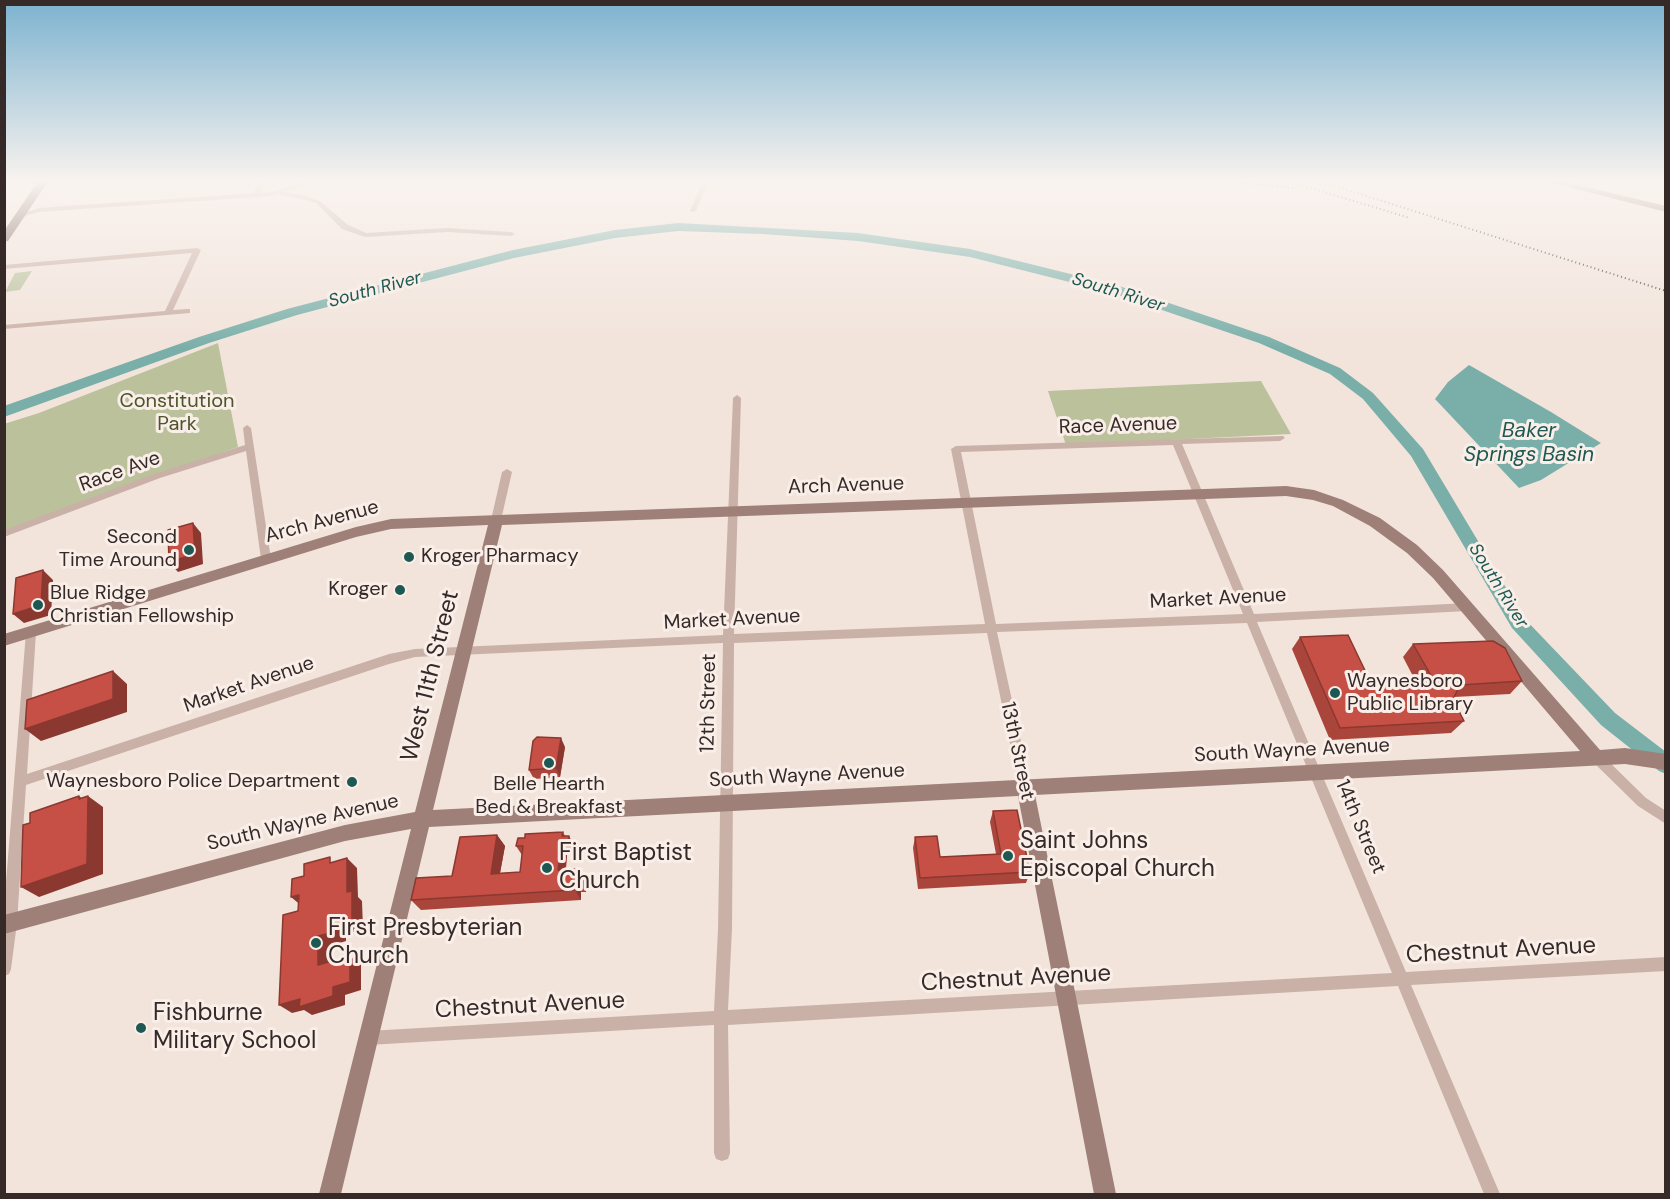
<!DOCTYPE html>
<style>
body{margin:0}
#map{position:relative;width:1670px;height:1199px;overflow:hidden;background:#f2e4db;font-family:"DM Sans",sans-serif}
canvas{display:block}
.frame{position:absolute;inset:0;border:6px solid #362a28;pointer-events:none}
</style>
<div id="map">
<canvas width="1670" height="1199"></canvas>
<div class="frame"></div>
</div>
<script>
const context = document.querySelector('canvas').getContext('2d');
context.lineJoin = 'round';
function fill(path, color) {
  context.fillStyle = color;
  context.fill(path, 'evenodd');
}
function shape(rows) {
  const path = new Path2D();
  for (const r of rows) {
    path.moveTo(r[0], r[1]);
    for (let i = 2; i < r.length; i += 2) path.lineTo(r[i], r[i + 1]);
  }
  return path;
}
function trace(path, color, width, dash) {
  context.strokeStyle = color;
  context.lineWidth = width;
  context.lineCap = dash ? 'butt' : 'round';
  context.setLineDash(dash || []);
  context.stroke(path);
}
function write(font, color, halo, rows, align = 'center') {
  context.font = font + ' "DM Sans",sans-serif';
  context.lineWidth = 6;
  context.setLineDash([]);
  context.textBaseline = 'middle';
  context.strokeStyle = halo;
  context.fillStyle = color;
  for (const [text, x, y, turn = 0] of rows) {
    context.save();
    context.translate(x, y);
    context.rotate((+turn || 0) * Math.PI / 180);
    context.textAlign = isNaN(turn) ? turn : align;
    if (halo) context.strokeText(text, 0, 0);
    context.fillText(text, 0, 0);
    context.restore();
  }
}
fill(shape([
 [32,271,20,290,5,292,15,273],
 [218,343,238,447,5,530,4,424,39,413],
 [1261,381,1291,434,1066,445,1048,391]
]), '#bac19b');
fill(shape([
 [1469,365,1551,412,1601,443,1541,480,1519,488,1435,399,1448,382]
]), '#7aafa9');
fill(shape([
 [678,223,858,233,970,249,1119,286,1269,337,1340,368,1373,393,1423,449,1524,618,1615,713,1666,752,1666,774,1659,771,1601,725,1512,628,1411,456,1363,399,1330,374,1259,343,1109,292,970,257,858,241,763,234,678,231,615,238,514,258,297,315,209,343,4,417,4,406,199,337,287,309,513,250,615,230,678,223]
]), '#7aafa9');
fill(shape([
 [18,180,26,180,21,182,18,180],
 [259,180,265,180,261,193,270,192,309,180,318,180,284,192,303,195,320,201,348,225,366,233,447,228,511,232,515,234,511,236,447,232,365,237,342,229,316,203,302,199,280,195,279,194,271,196,39,212,20,217,17,215,39,208,254,193,259,180],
 [703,180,709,180,696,211,691,212,690,211,703,180],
 [1657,180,1666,180,1666,183,1658,181,1657,180],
 [197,248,201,250,173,310,187,309,190,309,190,313,4,329,4,325,165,311,192,253,4,269,4,265,197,248],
 [737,395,741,398,734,634,985,624,951,449,956,446,1283,436,1285,438,1280,441,1182,444,1254,614,1467,603,1471,604,1472,607,1471,610,1467,611,1257,622,1406,972,1666,957,1666,971,1411,985,1500,1194,1484,1194,1398,986,728,1025,730,1153,728,1159,722,1161,716,1159,714,1153,714,1025,368,1045,363,1043,361,1038,363,1033,368,1031,714,1011,718,929,723,643,415,657,389,664,26,785,17,923,11,969,9,974,4,976,4,907,26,632,27,629,31,628,35,629,36,632,27,774,389,654,415,649,723,635,733,398,737,395],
 [1173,445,1243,614,996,624,961,452,1173,445],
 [1247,623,1392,973,728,1010,732,929,734,643,987,633,1019,787,1021,791,1025,793,1029,791,1031,787,997,632,1247,623],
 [247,425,251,428,271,559,270,562,266,563,261,559,246,451,160,478,4,537,4,530,154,474,245,445,243,428,247,425],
 [507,469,512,472,501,520,496,524,491,520,502,472,507,469],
 [1596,752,1600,753,1646,798,1666,811,1666,824,1638,806,1592,761,1590,757,1592,753,1596,752]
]), '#cab1a7');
fill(shape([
 [1541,180,1557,180,1666,206,1666,212,1541,180],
 [1286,486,1314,490,1343,500,1380,518,1417,545,1443,570,1600,750,1625,748,1666,754,1666,770,1625,764,1035,795,1116,1194,1094,1194,1018,796,429,827,341,1194,319,1194,411,829,345,841,4,934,4,915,345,825,415,812,488,525,391,529,356,537,4,646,4,634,356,527,391,519,1286,486],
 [1286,496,1313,500,1333,506,1370,526,1407,553,1433,578,1580,751,433,810,502,525,1286,496]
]), '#9e8078');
fill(shape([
 [39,180,49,180,8,241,4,242,4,231,39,180]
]), '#785e59');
trace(shape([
 [1284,180,1410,218],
 [1316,180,1666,291],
 [1228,182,1293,188]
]), '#362a28', 2, [1, 3]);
fill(shape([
 [1300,637,1371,683,1415,680,1403,657,1413,644,1522,681,1510,694,1454,697,1453,699,1464,721,1451,733,1330,740,1292,649],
 [565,747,560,777,534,779,529,770],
 [993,811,1030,872,1026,883,918,889,913,848,915,837,940,857,996,854,990,822],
 [563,832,565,836,575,847,574,855,567,855,566,870,579,872,587,882,586,892,581,892,581,900,421,910,411,900,452,876,497,835,505,846,500,873,520,872,522,855,516,846,525,838]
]), '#aa453b');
fill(shape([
 [193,523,201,533,203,564,178,572,169,562],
 [43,570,53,580,51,615,24,623,13,614],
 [113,671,127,684,127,712,41,741,25,729],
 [561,738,565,747,560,777,556,768],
 [79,796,88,803,88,796,103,807,103,874,39,897,21,887,79,799],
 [497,835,505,846,498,884,491,874],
 [569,836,575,847,574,855,569,844],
 [562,844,567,855,564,881,558,870],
 [347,858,357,868,358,897,362,901,363,929,346,934,346,941,330,946,330,974,318,965,318,936,335,925,347,892],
 [578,869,581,875,581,871,587,882,586,892,580,882,577,872],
 [576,882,581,892,581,900,575,890],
 [299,895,303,907,291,897],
 [350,956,361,965,361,990,345,995,345,1005,312,1015,304,1010,292,1013,279,1005,333,987]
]), '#8b3830');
const building = shape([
 [193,523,195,554,169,562,168,530,193,523],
 [43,570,41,605,13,614,16,578,43,570],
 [1348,635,1371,683,1433,679,1413,644,1493,641,1505,648,1522,681,1460,685,1453,699,1464,721,1340,728,1300,637,1348,635],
 [113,671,113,699,25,729,27,700,113,671],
 [537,737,561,738,556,768,529,770,533,741,537,737],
 [79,796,79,799,88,796,87,864,21,887,23,825,30,823,30,813,79,796],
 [1017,810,1030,872,920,878,915,837,937,836,940,857,1001,854,993,811,1017,810],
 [563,832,562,836,569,836,569,844,562,844,558,870,578,869,577,872,581,871,580,882,576,882,575,890,411,900,416,878,452,876,460,837,497,835,491,874,520,872,523,846,516,846,518,838,525,838,525,834,563,832],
 [330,857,330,863,347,858,347,892,352,891,352,920,335,925,335,932,318,936,318,965,350,956,350,982,333,987,333,996,299,1007,300,999,279,1005,283,915,298,911,299,895,291,897,292,879,304,876,304,864,330,857]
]);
fill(building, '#c65045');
trace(building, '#8b3830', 1.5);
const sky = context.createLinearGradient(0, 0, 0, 348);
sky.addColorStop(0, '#7cb2cf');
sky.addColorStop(0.52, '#f9f3ef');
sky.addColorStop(1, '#f9f3ef00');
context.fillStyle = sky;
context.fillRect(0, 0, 1670, 348);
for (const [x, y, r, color] of [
 [189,550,6,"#1d5852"],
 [409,557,6,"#1d5852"],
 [400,590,6,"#1d5852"],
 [38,605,6,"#1d5852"],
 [1335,693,6,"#1d5852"],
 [549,763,6,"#1d5852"],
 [352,782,6,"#1d5852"],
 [1008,856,6,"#1d5852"],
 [547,868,6,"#1d5852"],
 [316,943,6,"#1d5852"],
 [141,1028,6,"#1d5852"]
]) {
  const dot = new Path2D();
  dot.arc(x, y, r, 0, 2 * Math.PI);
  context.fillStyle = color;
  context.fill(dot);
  trace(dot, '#f9eee8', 2);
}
write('italic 18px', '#1d5852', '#f9eee8', [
 ["South River",375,290,-15],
 ["South River",1118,293,17],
 ["South River",1498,586,58]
]);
write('20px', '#4c552b', '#f9eee8', [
 ["Constitution",177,402],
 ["Park",177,425]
]);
write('20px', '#362a28', '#f9eee8', [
 ["Race Avenue",1118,426,-2],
 ["Race Ave",120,472,-20],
 ["Arch Avenue",846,486,-2],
 ["Arch Avenue",322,522,-15],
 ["Market Avenue",1218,599,-3],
 ["Market Avenue",732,620,-3],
 ["Market Avenue",249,685,-19],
 ["12th Street",709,703,-89],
 ["13th Street",1017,751,78],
 ["South Wayne Avenue",1292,751,-3],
 ["South Wayne Avenue",807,776,-3],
 ["South Wayne Avenue",303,823,-13],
 ["14th Street",1360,827,67]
]);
write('20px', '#362a28', '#f9eee8', [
 ["Second",177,538],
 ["Time Around",177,561],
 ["Kroger Pharmacy",421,557,"left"],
 ["Kroger",388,590],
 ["Blue Ridge",50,594,"left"],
 ["Christian Fellowship",50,617,"left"],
 ["Waynesboro",1347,682,"left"],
 ["Public Library",1347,705,"left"],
 ["Waynesboro Police Department",340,782],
 ["Belle Hearth",549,785,"center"],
 ["Bed & Breakfast",549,808,"center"]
], 'right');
write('italic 21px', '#1d5852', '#f9eee8', [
 ["Baker",1529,431],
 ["Springs Basin",1529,455]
]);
write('24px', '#362a28', '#f9eee8', [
 ["West 11th Street",431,676,-76],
 ["Chestnut Avenue",1501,951,-3],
 ["Chestnut Avenue",1016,979,-3],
 ["Chestnut Avenue",530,1006,-3]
]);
write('24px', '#362a28', '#f9eee8', [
 ["Saint Johns",1020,842],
 ["Episcopal Church",1020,870],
 ["First Baptist",559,854],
 ["Church",559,882],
 ["First Presbyterian",328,929],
 ["Church",328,957],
 ["Fishburne",153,1014],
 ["Military School",153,1042]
], 'left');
</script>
